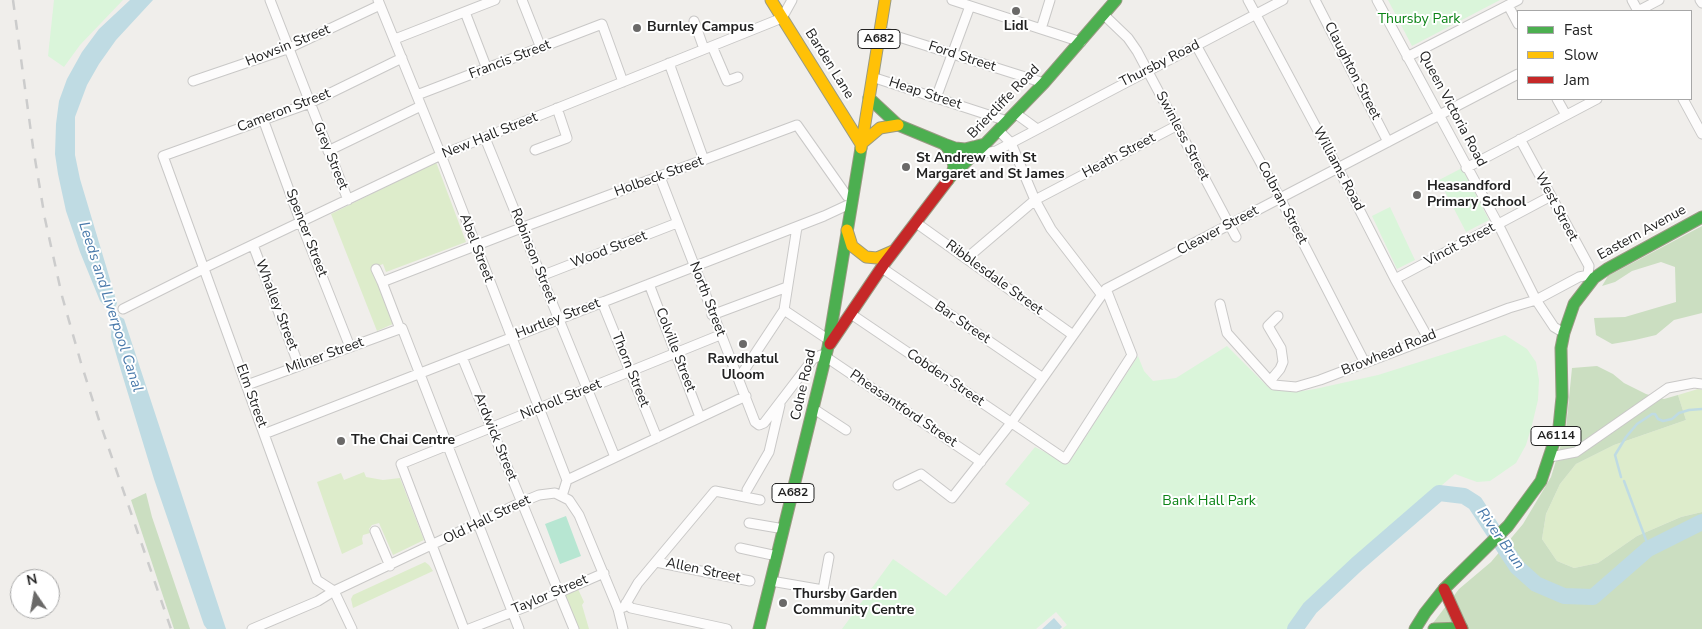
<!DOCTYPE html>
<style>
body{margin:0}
#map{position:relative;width:1702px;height:629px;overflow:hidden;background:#f0eeeb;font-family:"Nunito Sans",sans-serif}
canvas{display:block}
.legend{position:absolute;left:1517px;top:10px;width:175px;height:90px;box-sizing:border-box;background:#fff;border:1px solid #a7a7a7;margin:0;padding:6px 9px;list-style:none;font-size:15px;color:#222}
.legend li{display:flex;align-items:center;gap:10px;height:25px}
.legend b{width:25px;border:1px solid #a7a7a7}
.north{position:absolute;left:10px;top:569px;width:50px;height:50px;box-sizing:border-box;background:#fff;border:1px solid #a7a7a7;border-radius:50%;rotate:348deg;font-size:14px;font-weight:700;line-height:20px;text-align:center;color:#222}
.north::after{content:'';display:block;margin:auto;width:18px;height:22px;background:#6a6968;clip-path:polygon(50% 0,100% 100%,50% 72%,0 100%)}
</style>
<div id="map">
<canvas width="1702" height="629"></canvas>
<ul class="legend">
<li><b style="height:6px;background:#4caf50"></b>Fast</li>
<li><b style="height:6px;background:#ffc107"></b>Slow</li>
<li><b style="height:6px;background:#c62828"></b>Jam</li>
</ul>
<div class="north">N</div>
</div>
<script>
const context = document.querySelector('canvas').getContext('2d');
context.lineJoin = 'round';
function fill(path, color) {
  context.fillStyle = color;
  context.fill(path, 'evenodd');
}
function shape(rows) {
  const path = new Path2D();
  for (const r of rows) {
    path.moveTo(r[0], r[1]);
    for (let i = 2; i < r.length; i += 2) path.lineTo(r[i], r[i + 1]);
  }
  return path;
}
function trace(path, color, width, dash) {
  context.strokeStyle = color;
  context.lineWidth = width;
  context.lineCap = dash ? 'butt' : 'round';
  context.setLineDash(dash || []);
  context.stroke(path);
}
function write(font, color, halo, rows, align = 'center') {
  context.font = font + ' "Nunito Sans",sans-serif';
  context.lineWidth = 4;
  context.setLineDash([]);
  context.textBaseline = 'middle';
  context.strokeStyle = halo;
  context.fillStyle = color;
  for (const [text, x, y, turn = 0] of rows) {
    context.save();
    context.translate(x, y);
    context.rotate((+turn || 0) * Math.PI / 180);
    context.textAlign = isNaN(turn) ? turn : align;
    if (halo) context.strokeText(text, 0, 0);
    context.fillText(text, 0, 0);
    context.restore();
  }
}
fill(shape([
 [436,162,466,242,386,272,383,264,373,268,395,323,377,331,331,214],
 [1698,389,1702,390,1702,512,1681,517,1637,536,1598,563,1574,568,1557,561,1542,539,1546,514,1560,484,1576,464,1614,445,1686,420,1678,395],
 [364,472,366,477,383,480,400,478,424,540,393,555,379,523,372,525,369,529,370,533,363,535,362,539,363,544,342,554,317,482,341,473,344,480],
 [425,562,429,565,433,571,353,608,351,599,353,595],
 [578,589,584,602,582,605,589,629,579,629,565,594]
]), '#ddeccb');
fill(shape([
 [1702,226,1702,313,1674,320,1656,335,1635,340,1612,344,1596,335,1594,318,1625,317,1676,302,1675,267,1661,262,1632,271,1615,282,1602,286,1608,276],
 [1597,366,1613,374,1624,383,1646,394,1664,399,1678,395,1686,420,1614,445,1576,464,1560,484,1546,514,1542,539,1557,561,1574,568,1598,563,1637,536,1681,517,1702,512,1702,629,1431,629,1433,623,1459,589,1491,562,1523,524,1551,477,1566,428,1572,368],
 [146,493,152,517,190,629,174,629,131,500]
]), '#cbdec1');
fill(shape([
 [54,0,123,0,80,45,64,67,48,56],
 [1388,0,1500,0,1412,46],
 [1462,168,1489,220,1466,232,1439,180],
 [1390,207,1415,260,1397,269,1372,216],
 [1505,335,1527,349,1536,362,1539,380,1538,400,1532,425,1526,445,1516,463,1490,481,1477,482,1455,474,1322,587,1310,600,1289,629,1062,629,1067,625,1056,612,1036,629,842,629,893,559,946,596,1030,503,1005,484,1035,447,1068,464,1138,356,1144,371,1153,381,1176,378,1227,346,1269,388,1296,392,1315,389,1378,375]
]), '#daf5da');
fill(shape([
 [566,516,581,556,560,564,545,524]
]), '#b7e6d2');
fill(shape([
 [130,0,153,0,116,40,99,64,87,85,75,117,75,155,80,179,112,286,117,303,115,308,119,316,124,319,226,629,207,629,204,625,154,479,122,374,111,337,112,317,109,310,100,301,80,252,66,211,58,174,55,154,56,124,59,101,67,79,82,52,99,29],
 [1054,618,1062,627,1060,629,1042,629]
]), '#bfdbe3');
trace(shape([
 [1621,477,1615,455,1626,437,1637,424,1652,414,1655,414,1658,419,1663,421,1672,419,1679,413,1689,410,1702,409],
 [1624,481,1649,548]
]), '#bfdbe3', 2.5);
trace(shape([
 [1295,629,1310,608,1357,564,1439,493,1464,496,1475,503,1517,567,1536,584,1564,596,1593,597,1648,549,1702,522]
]), '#bfdbe3', 16);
const street = shape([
 [270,0,348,200],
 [378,0,441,155,567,480,562,496],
 [522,0,541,48],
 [952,0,1081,42],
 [1248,0,1338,168,1395,279,1428,338],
 [1315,0,1388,142],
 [1377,0,1498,224,1536,300,1554,327,1564,333],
 [1632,0,1638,11],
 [1700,0,1702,3],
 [1508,5,1518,24],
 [1638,11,1659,0],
 [465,12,487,69],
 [1104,15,1128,38,1137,51,1236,237],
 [694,21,704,49],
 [1041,29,1050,0],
 [880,31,1044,83],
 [395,39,495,0],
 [1196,45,1280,198,1365,363],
 [712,46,727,81,738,77],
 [1407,57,1518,0],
 [669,63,704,160],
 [872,77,1007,121],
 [193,81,287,49,380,5],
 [417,95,602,24,623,82],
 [936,98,970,6],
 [1557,99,1566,115],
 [1683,99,1702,134],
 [1015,113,1037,129],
 [263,119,301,223,350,347],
 [998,130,1011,143,1035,200,1051,229,1101,294],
 [485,138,615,457],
 [1520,139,1589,266,1588,274],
 [979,149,985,153,996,151,1283,0],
 [535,150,567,138,557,108],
 [328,151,421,106],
 [1466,168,1597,99],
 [660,177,755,422,759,425,764,423,813,359,821,355,826,357,981,462],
 [915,222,1073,335],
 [253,245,299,366],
 [967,258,1035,200,1176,126],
 [204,268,441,155,782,18,792,0],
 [882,268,1043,378],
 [376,269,382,282],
 [541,276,677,223],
 [1395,279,1551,196],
 [649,284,700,417],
 [602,302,657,438],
 [1220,304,1227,333,1270,381,1274,385,1296,387,1320,380,1509,308,1536,300,1579,277,1589,275,1594,278],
 [123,309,203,269],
 [784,310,829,340],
 [851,314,1065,459,1132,355,1106,289],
 [712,315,787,287],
 [400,329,382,282,521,228,797,125,847,196,852,198],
 [462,357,574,629],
 [739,378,784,310,797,227],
 [1270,381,1280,369,1283,362,1281,348,1268,326,1278,316],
 [247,385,402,328,519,629],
 [814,409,846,430],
 [264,434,824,216,852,203],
 [1550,457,1576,452,1668,388,1694,383,1702,384],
 [567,480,746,396],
 [898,485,921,474,952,498,1011,423,1106,289,1518,74],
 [747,490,769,452,780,405],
 [749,523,784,529],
 [375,531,390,566],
 [740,548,777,556],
 [656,562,750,581],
 [771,581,823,590,829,557],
 [626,603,631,608,727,629],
 [618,609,624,607,638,583,715,491,760,500],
 [252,629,318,601,334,591,522,502,539,495,555,493,569,500,579,515,618,609,623,629],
 [352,629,334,591,317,580,163,156,310,103,402,58],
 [464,629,401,464,720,335],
 [469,629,533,604,604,573]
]);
const fast = shape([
 [869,98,898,125,944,144,950,151,954,166,952,175,948,180],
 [944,144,955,148,965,149,985,144],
 [952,175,985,144,1044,83,1116,0],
 [759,629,828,347,861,148],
 [1415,629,1425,613,1444,589,1508,526,1541,481,1559,427,1562,397,1561,348,1564,333,1574,304,1594,278,1607,269,1702,217],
 [1434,629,1462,628]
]);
const slow = shape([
 [771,0,861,144],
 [861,144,880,128,898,125],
 [861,148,885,0],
 [847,230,852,246,866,257,877,258,893,251]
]);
const jam = shape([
 [830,344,884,264,948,180],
 [1444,589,1462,629]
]);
trace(street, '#c9c8c7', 11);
trace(fast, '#999a82', 13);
trace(slow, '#999a82', 13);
trace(jam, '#999a82', 13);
trace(street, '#fdfcfc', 9);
trace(fast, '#4caf50', 11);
trace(slow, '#ffc107', 11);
trace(jam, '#c62828', 11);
trace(shape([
 [13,0,33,147,45,219,62,296,81,363,99,420,171,629]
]), '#ccc', 2.5, [10, 10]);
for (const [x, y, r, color] of [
 [1016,11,5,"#6a6968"],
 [637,28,5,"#6a6968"],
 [906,167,5,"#6a6968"],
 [1417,195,5,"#6a6968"],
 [743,344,5,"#6a6968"],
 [341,441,5,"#6a6968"],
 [783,603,5,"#6a6968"]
]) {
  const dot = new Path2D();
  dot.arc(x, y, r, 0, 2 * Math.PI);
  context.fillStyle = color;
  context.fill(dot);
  trace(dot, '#fff', 2);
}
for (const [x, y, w] of [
 [879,39,42],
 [1556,436,50],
 [793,493,42]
]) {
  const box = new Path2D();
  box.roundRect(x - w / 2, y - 9.5, w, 19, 4);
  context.fillStyle = '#fff';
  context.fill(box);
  trace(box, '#222', 1);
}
write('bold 12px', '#222', null, [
 ["A682",879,39],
 ["A6114",1556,436],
 ["A682",793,493]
]);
write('14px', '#0c8416', '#fff', [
 ["Thursby Park",1419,20],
 ["Bank Hall Park",1209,502]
]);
write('bold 14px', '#222', '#fff', [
 ["Lidl",1016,27,"center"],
 ["Burnley Campus",647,28],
 ["St Andrew with St",916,159],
 ["Margaret and St James",916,175],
 ["Heasandford",1427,187],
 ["Primary School",1427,203],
 ["Rawdhatul",743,360,"center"],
 ["Uloom",743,376,"center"],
 ["The Chai Centre",351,441],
 ["Thursby Garden",793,595],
 ["Community Centre",793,611]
], 'left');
write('14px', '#222', '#fff', [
 ["Howsin Street",288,46,-22],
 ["Ford Street",962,57,18],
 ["Francis Street",510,60,-21],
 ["Barden Lane",829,64,58],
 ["Thursby Road",1160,64,-27],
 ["Claughton Street",1352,71,63],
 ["Heap Street",925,94,18],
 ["Briercliffe Road",1004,102,-46],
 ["Queen Victoria Road",1452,109,62],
 ["Cameron Street",284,111,-21],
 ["New Hall Street",490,136,-22],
 ["Swinless Street",1182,136,62],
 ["Grey Street",330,156,68],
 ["Heath Street",1119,156,-28],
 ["Williams Road",1338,169,62],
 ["Holbeck Street",659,177,-20],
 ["Colbran Street",1282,203,62],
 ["West Street",1556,207,62],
 ["Cleaver Street",1218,231,-28],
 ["Spencer Street",306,233,69],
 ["Eastern Avenue",1642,233,-29],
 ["Vincit Street",1460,245,-28],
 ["Abel Street",476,248,69],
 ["Wood Street",609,250,-21],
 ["Robinson Street",533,256,68],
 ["Ribblesdale Street",994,278,36],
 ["North Street",707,299,69],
 ["Whalley Street",276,305,69],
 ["Hurtley Street",558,319,-21],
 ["Bar Street",962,323,34],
 ["Colville Street",675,350,69],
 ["Browhead Road",1389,353,-22],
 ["Milner Street",325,356,-20],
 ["Thorn Street",630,370,68],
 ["Cobden Street",945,378,34],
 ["Colne Road",804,385,-77],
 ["Elm Street",251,396,70],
 ["Nicholl Street",561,400,-22],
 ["Pheasantford Street",903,409,34],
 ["Ardwick Street",495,437,68],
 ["Old Hall Street",487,520,-26],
 ["Allen Street",703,571,12],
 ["Taylor Street",550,595,-23]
]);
write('italic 15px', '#4a7aab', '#fff', [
 ["Leeds and Liverpool Canal",110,307,72],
 ["River Brun",1500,539,55]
]);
</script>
